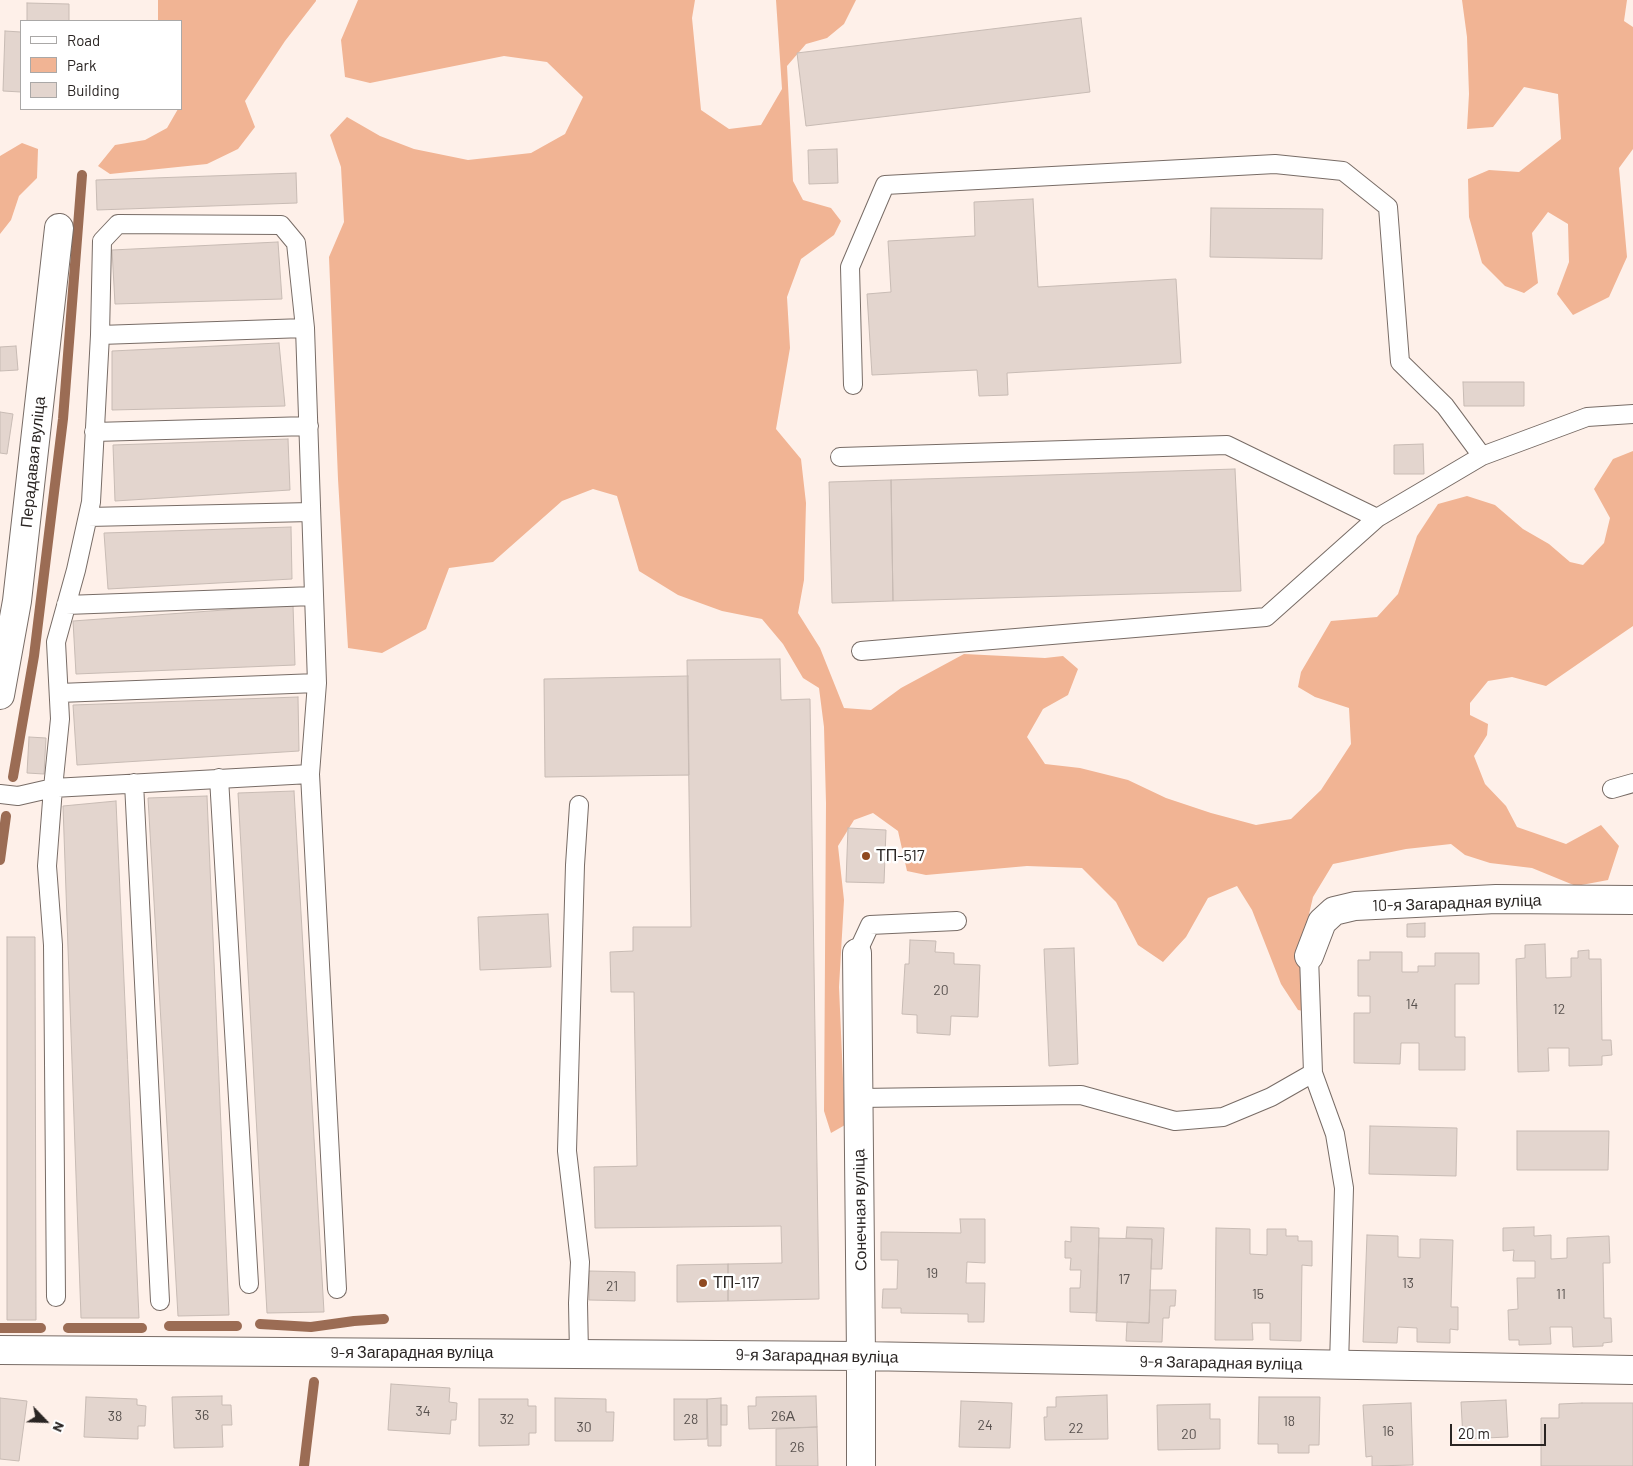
<!DOCTYPE html>
<meta charset="utf-8">
<style>
body{margin:0}
#map{position:relative;width:1633px;height:1466px;overflow:hidden;background:#fef0e9;font-family:Barlow,sans-serif}
canvas{display:block}
.legend{position:absolute;left:20px;top:20px;width:162px;height:90px;box-sizing:border-box;background:#fff;border:1px solid #aaa8a7;margin:0;padding:6px 9px;list-style:none;font-size:15px;color:#2a2523}
.legend li{display:flex;align-items:center;gap:10px;height:25px}
.legend b{width:25px;border:1px solid #aaa8a7}
.north{position:absolute;left:20px;top:1396px;width:50px;height:50px;-webkit-text-stroke:4px #fff;paint-order:stroke;rotate:114deg;font-size:14px;font-weight:700;line-height:20px;text-align:center;color:#2a2523}
.north::after{content:'';display:block;margin:auto;width:18px;height:22px;background:#2a2523;clip-path:polygon(50% 0,100% 100%,50% 72%,0 100%)}
.scale{position:absolute;left:1450px;top:1424px;width:96px;height:22px;box-sizing:border-box;border:2px solid #2a2523;border-top:0;padding-left:6px;font-size:15px;line-height:18px;white-space:nowrap;color:#2a2523;-webkit-text-stroke:4px #fff;paint-order:stroke}
</style>
<div id="map">
<canvas width="1633" height="1466"></canvas>
<ul class="legend">
<li><b style="height:6px;background:#fff"></b>Road</li>
<li><b style="height:14px;background:#f1b494"></b>Park</li>
<li><b style="height:14px;background:#e3d5ce"></b>Building</li>
</ul>
<div class="north">N</div>
<div class="scale">20 m</div>
</div>
<script>
const context = document.querySelector('canvas').getContext('2d');
context.lineJoin = 'round';
function fill(path, color) {
  context.fillStyle = color;
  context.fill(path, 'evenodd');
}
function shape(rows) {
  const path = new Path2D();
  for (const r of rows) {
    path.moveTo(r[0], r[1]);
    for (let i = 2; i < r.length; i += 2) path.lineTo(r[i], r[i + 1]);
  }
  return path;
}
function trace(path, color, width, dash) {
  context.strokeStyle = color;
  context.lineWidth = width;
  context.lineCap = dash ? 'butt' : 'round';
  context.setLineDash(dash || []);
  context.stroke(path);
}
function write(font, color, halo, rows, align = 'center') {
  context.font = font + ' Barlow,sans-serif';
  context.lineWidth = 5;
  context.setLineDash([]);
  context.textBaseline = 'middle';
  context.strokeStyle = halo;
  context.fillStyle = color;
  for (const [text, x, y, turn = 0] of rows) {
    context.save();
    context.translate(x, y);
    context.rotate((+turn || 0) * Math.PI / 180);
    context.textAlign = isNaN(turn) ? turn : align;
    if (halo) context.strokeText(text, 0, 0);
    context.fillText(text, 0, 0);
    context.restore();
  }
}
fill(shape([
 [158,0,316,0,316,1,285,41,245,101,255,127,238,149,207,164,110,174,98,166,115,145,145,140,167,128,178,109,181,109,181,21,158,21],
 [358,0,695,0,692,18,701,110,729,129,761,125,782,89,776,0,856,0,844,24,827,38,806,44,787,66,793,181,803,200,831,208,841,221,834,235,801,259,787,297,790,348,776,429,801,459,806,503,804,580,798,613,820,648,844,708,871,710,901,688,964,654,1045,658,1063,656,1078,669,1068,695,1043,709,1027,737,1045,764,1080,768,1128,780,1166,798,1211,813,1256,825,1291,819,1321,790,1351,744,1349,708,1315,697,1298,687,1301,672,1331,621,1377,617,1398,594,1417,536,1438,504,1467,496,1495,505,1523,529,1549,544,1570,562,1583,565,1604,543,1610,518,1594,489,1613,459,1633,451,1633,626,1546,686,1512,677,1488,681,1470,703,1470,715,1488,724,1487,735,1474,756,1485,784,1506,806,1517,827,1566,844,1601,825,1619,846,1608,880,1576,886,1532,868,1490,863,1465,855,1451,844,1406,849,1333,864,1313,897,1304,936,1313,1013,1298,1010,1281,984,1252,910,1237,886,1208,898,1186,937,1163,962,1138,945,1116,902,1082,868,1027,866,926,875,907,871,898,831,873,813,854,820,838,846,844,900,839,987,845,1125,831,1133,824,1111,826,803,824,727,819,688,803,678,783,644,762,619,722,611,678,595,639,571,617,496,593,489,562,501,493,562,449,568,426,629,382,653,348,648,338,479,329,257,344,222,341,167,330,135,347,117,380,136,414,149,468,160,531,153,565,134,583,97,547,62,504,56,370,83,345,77,341,40],
 [1462,0,1627,0,1624,21,1633,27,1633,149,1619,168,1627,257,1609,297,1573,315,1557,294,1569,262,1568,224,1548,212,1532,233,1538,283,1524,293,1505,286,1482,263,1469,217,1468,179,1489,170,1519,172,1561,139,1558,94,1524,87,1493,127,1467,129,1469,94,1467,37],
 [22,143,38,149,37,178,19,196,11,220,0,234,0,156]
]), '#f1b494');
trace(shape([
 [13,777,34,656,63,419,82,175],
 [0,860,6,816],
 [260,1324,311,1327,354,1321,384,1319],
 [169,1326,237,1326],
 [0,1328,41,1328],
 [68,1328,142,1328],
 [304,1466,314,1382]
]), '#9b6c54', 10);
const building = shape([
 [27,3,69,4,69,21,27,21,27,3],
 [1081,18,1090,92,806,126,797,53,1081,18],
 [5,31,21,32,21,92,3,91,5,31],
 [837,149,838,183,809,184,808,150,837,149],
 [296,173,297,203,97,210,96,180,296,173],
 [1033,199,1038,287,1176,279,1181,363,1007,373,1008,395,979,396,977,370,872,375,867,294,891,292,888,241,975,236,974,202,1033,199],
 [1211,208,1323,209,1322,259,1210,257,1211,208],
 [278,242,282,299,115,304,112,250,278,242],
 [279,343,285,406,112,410,112,351,279,343],
 [16,346,18,370,0,371,0,347,16,346],
 [1463,382,1524,382,1524,406,1464,406,1463,382],
 [0,412,13,414,7,454,0,453,0,412],
 [288,439,290,490,115,501,113,445,288,439],
 [1423,444,1424,474,1394,474,1394,445,1423,444],
 [1235,469,1241,591,893,601,891,480,1235,469],
 [891,480,893,601,832,603,829,482,891,480],
 [291,527,292,579,108,589,104,533,291,527],
 [293,605,295,665,76,674,73,621,293,605],
 [780,659,781,700,810,699,819,1299,728,1301,728,1264,782,1263,781,1226,595,1228,594,1167,637,1166,634,992,611,992,610,952,633,951,633,927,691,927,687,660,780,659],
 [688,676,689,775,545,777,544,679,688,676],
 [298,697,299,751,77,765,73,705,298,697],
 [29,737,46,738,44,774,27,773,29,737],
 [294,791,324,1312,267,1313,238,793,294,791],
 [207,796,229,1315,178,1316,148,798,207,796],
 [116,801,139,1318,81,1318,63,806,116,801],
 [848,828,886,830,884,883,846,882,848,828],
 [548,914,551,967,480,970,478,917,548,914],
 [1425,923,1425,937,1407,937,1407,924,1425,923],
 [7,937,35,937,36,1320,7,1320,7,937],
 [910,940,936,941,935,952,954,953,954,964,980,965,978,1017,951,1016,950,1035,917,1033,917,1015,902,1014,905,964,909,964,910,940],
 [1545,944,1546,978,1571,977,1571,958,1578,958,1578,951,1589,950,1589,959,1601,959,1602,1040,1611,1040,1612,1055,1602,1056,1602,1065,1569,1066,1569,1048,1548,1048,1549,1071,1518,1072,1516,959,1525,958,1525,945,1545,944],
 [1074,948,1078,1064,1049,1066,1044,949,1074,948],
 [1370,952,1402,952,1402,972,1418,972,1418,966,1435,966,1435,953,1479,953,1479,984,1455,984,1455,1037,1465,1037,1465,1070,1419,1070,1419,1043,1401,1043,1400,1064,1354,1063,1354,1013,1370,1013,1370,996,1358,996,1358,960,1370,960,1370,952],
 [1370,1126,1457,1128,1456,1176,1369,1174,1370,1126],
 [1517,1131,1609,1131,1608,1170,1517,1170,1517,1131],
 [960,1219,985,1219,985,1263,967,1262,966,1283,985,1283,984,1322,968,1322,968,1314,901,1313,901,1308,882,1308,883,1289,897,1289,898,1260,881,1260,881,1232,961,1233,960,1219],
 [1071,1227,1099,1228,1097,1313,1070,1312,1070,1288,1080,1288,1081,1270,1070,1270,1071,1258,1065,1258,1065,1241,1071,1242,1071,1227],
 [1127,1227,1164,1228,1162,1269,1151,1269,1152,1239,1126,1238,1127,1227],
 [1534,1227,1534,1236,1551,1235,1551,1259,1567,1258,1567,1238,1609,1236,1610,1263,1603,1263,1604,1318,1611,1318,1612,1342,1603,1343,1603,1346,1573,1347,1572,1327,1550,1327,1551,1344,1519,1345,1519,1340,1509,1340,1508,1310,1518,1309,1517,1278,1535,1278,1535,1261,1513,1261,1514,1250,1503,1251,1503,1228,1534,1227],
 [1216,1228,1250,1229,1250,1254,1267,1255,1267,1229,1286,1229,1286,1236,1298,1236,1298,1241,1312,1241,1312,1266,1302,1265,1301,1341,1270,1340,1270,1323,1252,1323,1253,1340,1215,1340,1216,1228],
 [1367,1235,1398,1236,1398,1257,1420,1258,1420,1239,1453,1240,1451,1307,1458,1307,1458,1330,1450,1329,1450,1343,1417,1342,1417,1328,1398,1327,1397,1343,1363,1342,1367,1235],
 [1099,1238,1152,1239,1149,1323,1096,1321,1099,1238],
 [728,1264,728,1301,677,1302,677,1265,728,1264],
 [589,1271,635,1272,635,1301,589,1300,589,1271],
 [1150,1290,1176,1290,1175,1306,1170,1306,1169,1318,1163,1318,1162,1342,1126,1341,1127,1322,1149,1323,1150,1290],
 [391,1384,450,1388,449,1402,457,1403,456,1420,451,1420,450,1434,388,1430,391,1384],
 [1107,1395,1108,1439,1045,1440,1044,1417,1047,1417,1047,1407,1056,1407,1056,1397,1107,1395],
 [222,1396,222,1405,231,1405,232,1425,222,1425,223,1447,174,1448,172,1397,222,1396],
 [816,1396,817,1427,749,1429,748,1406,756,1406,756,1397,816,1396],
 [86,1397,137,1399,137,1405,146,1406,145,1426,138,1426,138,1439,84,1437,86,1397],
 [1259,1397,1320,1397,1319,1445,1309,1445,1309,1453,1278,1453,1278,1444,1258,1444,1259,1397],
 [0,1398,27,1401,19,1461,0,1459,0,1398],
 [555,1398,606,1399,606,1412,614,1412,613,1441,555,1441,555,1398],
 [721,1398,721,1446,708,1446,707,1399,721,1398],
 [479,1399,528,1399,528,1406,536,1406,536,1433,529,1433,529,1445,479,1446,479,1399],
 [674,1399,707,1399,707,1439,674,1440,674,1399],
 [1506,1400,1508,1437,1463,1439,1461,1402,1506,1400],
 [961,1401,1012,1403,1010,1448,959,1447,961,1401],
 [1411,1403,1413,1465,1372,1466,1372,1456,1366,1457,1363,1405,1411,1403],
 [1582,1403,1633,1403,1633,1466,1541,1466,1541,1418,1559,1418,1559,1404,1582,1403],
 [1210,1404,1210,1419,1220,1419,1220,1449,1158,1450,1157,1405,1210,1404],
 [721,1405,727,1405,727,1425,721,1425,721,1405],
 [817,1427,818,1466,776,1466,776,1429,817,1427]
]);
fill(building, '#e3d5ce');
trace(building, '#c8bbb4', 1);
const service = shape([
 [100,335,305,328],
 [853,385,850,267,885,185,1275,164,1343,171,1388,207,1400,362,1445,406,1482,456],
 [94,432,309,426],
 [840,457,1227,445,1377,518],
 [88,517,311,512],
 [66,605,314,596],
 [861,651,1266,617,1377,518,1482,456,1587,417,1633,414],
 [59,693,317,683],
 [219,778,249,1284],
 [134,783,160,1301],
 [1612,789,1633,783],
 [0,794,18,796,53,788,310,774],
 [857,953,870,925,957,921],
 [1309,956,1313,1073,1335,1134,1344,1188,1339,1365],
 [859,1098,1081,1095,1175,1121,1223,1117,1271,1097,1313,1073],
 [56,1297,53,945,47,866,53,788,60,719,56,642,76,570,91,502,100,335,102,241,118,224,281,225,296,243,305,328,317,683,310,774,337,1289],
 [579,1354,578,1303,580,1262,567,1151,575,865,579,805]
]);
const minor = shape([
 [0,695,17,601,59,228],
 [857,953,861,1356,861,1466],
 [1309,956,1322,922,1334,911,1355,906,1496,899,1633,900],
 [0,1350,861,1356,1633,1370]
]);
trace(service, '#786c66', 20);
trace(minor, '#786c66', 30);
trace(service, '#fff', 18);
trace(minor, '#fff', 28);
for (const [x, y, r, color] of [
 [866,856,5,"#8f4920"],
 [703,1283,5,"#8f4920"]
]) {
  const dot = new Path2D();
  dot.arc(x, y, r, 0, 2 * Math.PI);
  context.fillStyle = color;
  context.fill(dot);
  trace(dot, '#fff', 2);
}
write('14px', '#58514e', null, [
 ["20",941,990],
 ["14",1412,1004],
 ["12",1559,1009],
 ["19",932,1273],
 ["17",1124,1279],
 ["13",1408,1283],
 ["21",612,1286],
 ["15",1258,1294],
 ["11",1561,1294],
 ["34",423,1411],
 ["36",202,1415],
 ["38",115,1416],
 ["26А",783,1416],
 ["32",507,1419],
 ["28",691,1419],
 ["18",1289,1421],
 ["24",985,1425],
 ["30",584,1427],
 ["22",1076,1428],
 ["16",1388,1431],
 ["20",1189,1434],
 ["26",797,1447]
]);
write('16px', '#2a2523', '#fff', [
 ["Перадавая вуліца",33,462,-84],
 ["10-я Загарадная вуліца",1457,903,-2],
 ["Сонечная вуліца",860,1210,-91],
 ["9-я Загарадная вуліца",412,1353],
 ["9-я Загарадная вуліца",817,1356,1],
 ["9-я Загарадная вуліца",1221,1363,1]
]);
write('16px', '#2a2523', '#fff', [
 ["ТП-517",876,856],
 ["ТП-117",713,1283]
], 'left');
</script>
